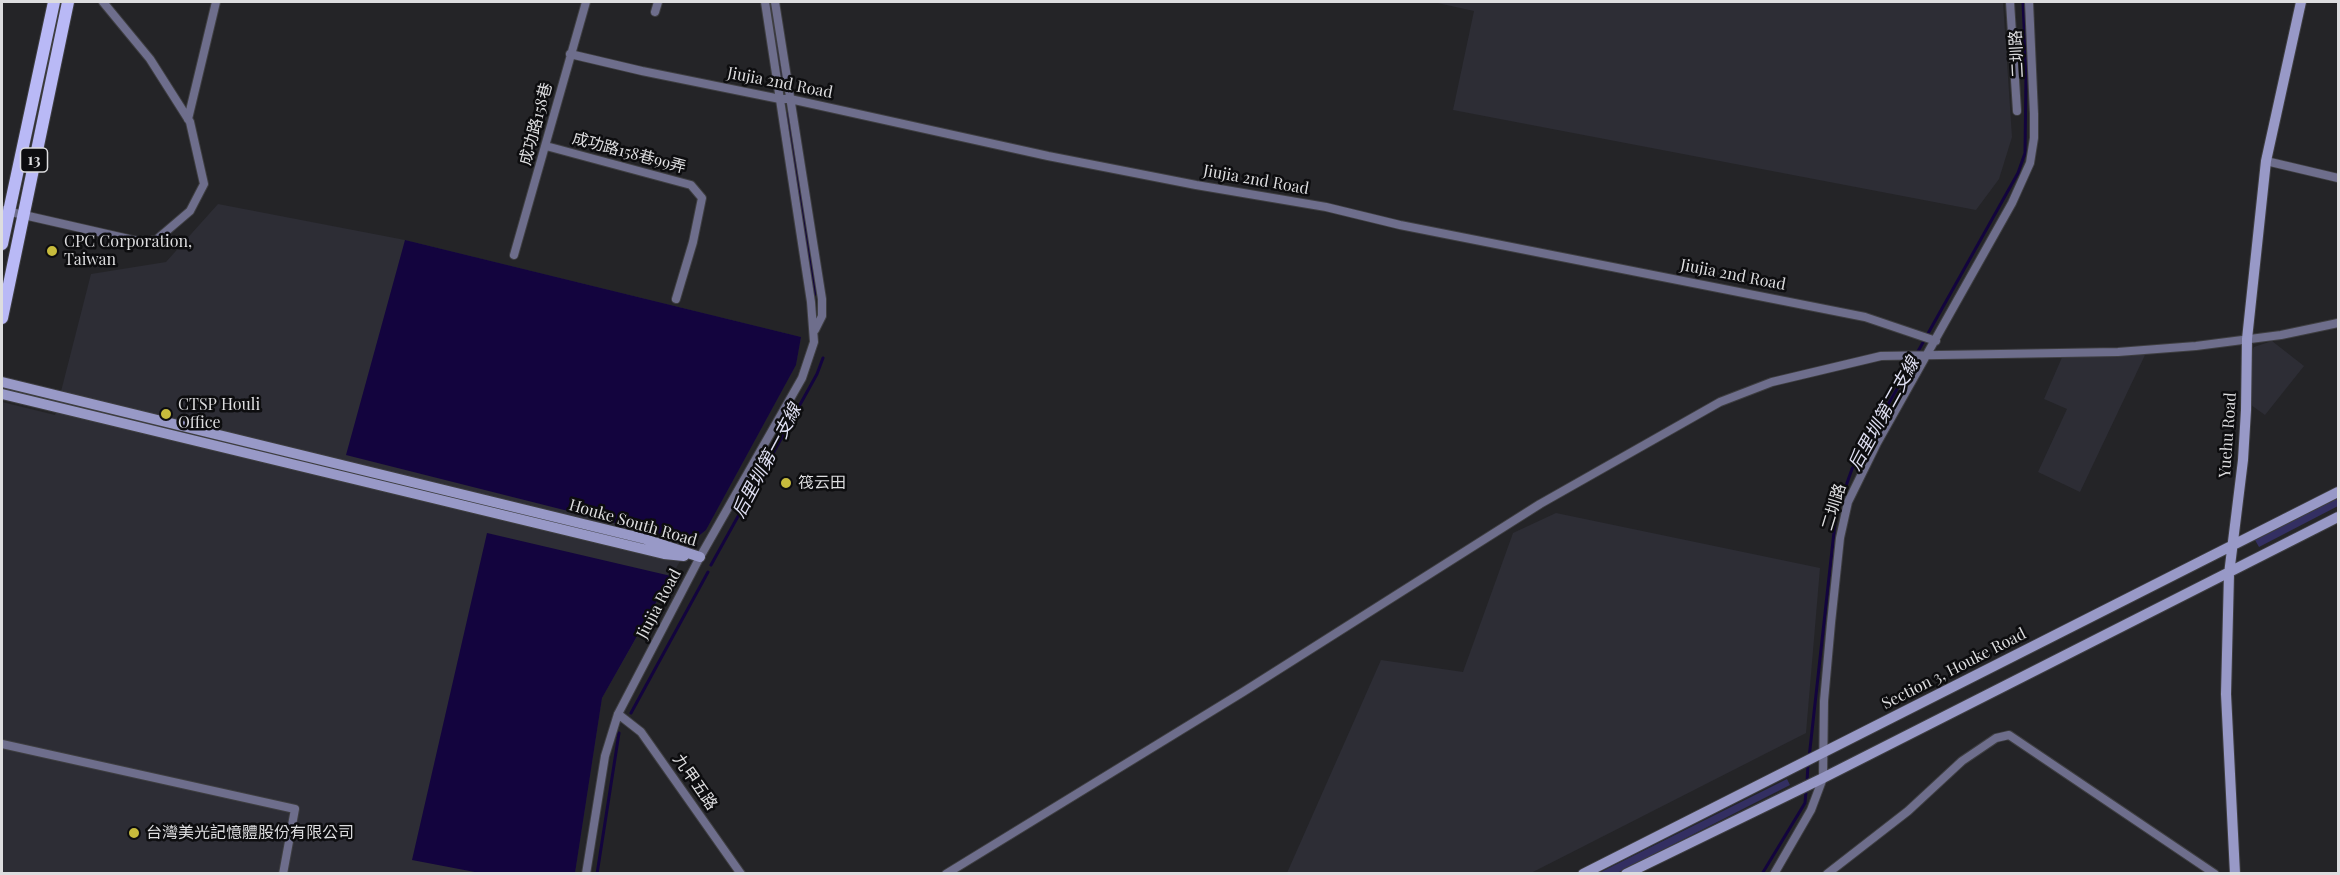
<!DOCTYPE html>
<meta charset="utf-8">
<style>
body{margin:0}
#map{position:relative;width:2340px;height:875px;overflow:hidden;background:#242427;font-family:"Playfair Display",serif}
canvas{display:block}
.frame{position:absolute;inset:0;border:3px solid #dddddf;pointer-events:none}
</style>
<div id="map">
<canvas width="2340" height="875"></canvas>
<div class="frame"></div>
</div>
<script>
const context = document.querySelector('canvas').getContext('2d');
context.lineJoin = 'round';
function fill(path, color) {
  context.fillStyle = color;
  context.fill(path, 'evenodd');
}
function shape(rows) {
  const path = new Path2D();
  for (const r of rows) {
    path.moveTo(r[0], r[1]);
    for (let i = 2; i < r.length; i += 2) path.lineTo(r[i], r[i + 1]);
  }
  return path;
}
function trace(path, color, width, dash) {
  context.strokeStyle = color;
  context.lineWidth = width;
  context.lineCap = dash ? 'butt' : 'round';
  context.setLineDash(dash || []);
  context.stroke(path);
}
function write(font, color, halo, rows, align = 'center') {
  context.font = font + ' "Playfair Display","Noto Sans TC",serif';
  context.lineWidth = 5;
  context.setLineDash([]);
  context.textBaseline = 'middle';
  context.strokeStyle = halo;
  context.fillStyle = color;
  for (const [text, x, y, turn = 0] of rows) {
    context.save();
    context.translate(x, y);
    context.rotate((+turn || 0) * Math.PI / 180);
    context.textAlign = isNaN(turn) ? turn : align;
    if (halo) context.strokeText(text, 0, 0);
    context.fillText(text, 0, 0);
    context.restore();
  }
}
fill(shape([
 [1433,2,2003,2,2012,137,1999,179,1976,210,1453,110,1474,11],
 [218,204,405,240,801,337,796,365,706,530,691,542,602,698,575,873,2,874,2,402,55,415,91,274,166,262],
 [2272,341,2304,366,2265,415,2251,405,2251,353,2254,347],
 [2063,355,2145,355,2080,492,2038,472,2067,409,2044,399],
 [1556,513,1820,568,1806,733,1531,873,1287,873,1381,660,1463,672,1513,533]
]), '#2d2d35');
fill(shape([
 [2338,497,2338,506,2259,547,2255,540],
 [1787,779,1790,785,1617,873,1597,874]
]), '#332f62');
fill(shape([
 [405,240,801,337,796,365,706,530,691,542,346,455],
 [487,533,671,576,602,698,575,873,480,873,412,860]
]), '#13043e');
trace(shape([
 [770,2,783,85],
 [788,114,815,294],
 [711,565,817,374,823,358],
 [631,713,708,572],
 [1809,758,1836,514,1852,469,2018,173,2025,153,2026,73,2023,2],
 [1807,782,1808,764],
 [597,874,619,733],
 [1762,874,1805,803,1806,791]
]), '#13043e', 3);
const street = shape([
 [775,2,822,299,822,316,815,330],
 [2010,2,2017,111],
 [655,12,658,2],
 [570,54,642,71,780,99,790,99,1048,156,1196,185,1326,207,1400,225,1865,317,1936,341],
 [188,119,216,2],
 [546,146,691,185,702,198,693,242,676,299],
 [2266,161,2338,178],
 [2,210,142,242,156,240,190,211,204,184,190,122,150,59,103,2],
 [514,255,586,2],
 [618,714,641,732,741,874],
 [2,744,295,809,283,874],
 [586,874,605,756,618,714,700,557,802,378,814,342,811,302,765,2],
 [946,874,1243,692,1540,504,1720,402,1772,382,1881,356,2118,352,2196,346,2281,335,2338,323],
 [1774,874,1811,810,1823,778,1824,701,1831,623,1840,538,1848,502,1877,443,2012,203,2030,163,2034,138,2034,114,2029,2],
 [1827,874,1908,811,1962,761,1996,738,2009,735,2215,874]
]);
const secondary = shape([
 [2,382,645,539,700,557],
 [2,394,664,554,684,556],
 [1583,874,2338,492],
 [1626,874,1823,778,2338,517],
 [2235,874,2226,694,2229,574,2243,460,2246,410,2247,339,2266,161,2301,2]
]);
const primary = shape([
 [2,244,54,2],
 [2,318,68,2]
]);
trace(street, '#3e3e41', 10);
trace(secondary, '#3e3e41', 12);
trace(primary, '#3e3e41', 14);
trace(street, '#6e6e8c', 8);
trace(secondary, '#9899c7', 10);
trace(primary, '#b9b9f6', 12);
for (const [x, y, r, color] of [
 [52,251,6,"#c7bb3c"],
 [166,414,6,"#c7bb3c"],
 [786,483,6,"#c7bb3c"],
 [134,833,6,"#c7bb3c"]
]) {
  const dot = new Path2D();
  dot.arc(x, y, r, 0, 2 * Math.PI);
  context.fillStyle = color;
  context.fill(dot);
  trace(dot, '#0d0d0f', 2);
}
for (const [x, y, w] of [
 [34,160,27]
]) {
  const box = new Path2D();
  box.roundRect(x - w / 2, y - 12, w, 24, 4.5);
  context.fillStyle = '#0d0d0f';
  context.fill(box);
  trace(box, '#dddddf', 1.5);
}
write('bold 15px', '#dddddf', null, [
 ["13",34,160]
]);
write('16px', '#dddddf', '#0d0d0f', [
 ["二圳路",2017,54,-93],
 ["Jiujia 2nd Road",780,83,11],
 ["成功路158巷",536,124,-75],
 ["成功路158巷99弄",629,153,15],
 ["Jiujia 2nd Road",1256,180,10],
 ["Jiujia 2nd Road",1733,275,11],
 ["Yuehu Road",2228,435,-86],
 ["二圳路",1834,507,-73],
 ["Houke South Road",633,523,16],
 ["Jiujia Road",659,604,-62],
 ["Section 3, Houke Road",1954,669,-27],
 ["九甲五路",695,782,55]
]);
write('16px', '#dddddf', '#0d0d0f', [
 ["CPC Corporation,",64,242],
 ["Taiwan",64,260],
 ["CTSP Houli",178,405],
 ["Office",178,423],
 ["筏云田",798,483],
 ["台灣美光記憶體股份有限公司",146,833]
], 'left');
write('italic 18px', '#dedef1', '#0d0d0f', [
 ["后里圳第二支線",1884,414,-61],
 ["后里圳第一支線",767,461,-62]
]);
</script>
